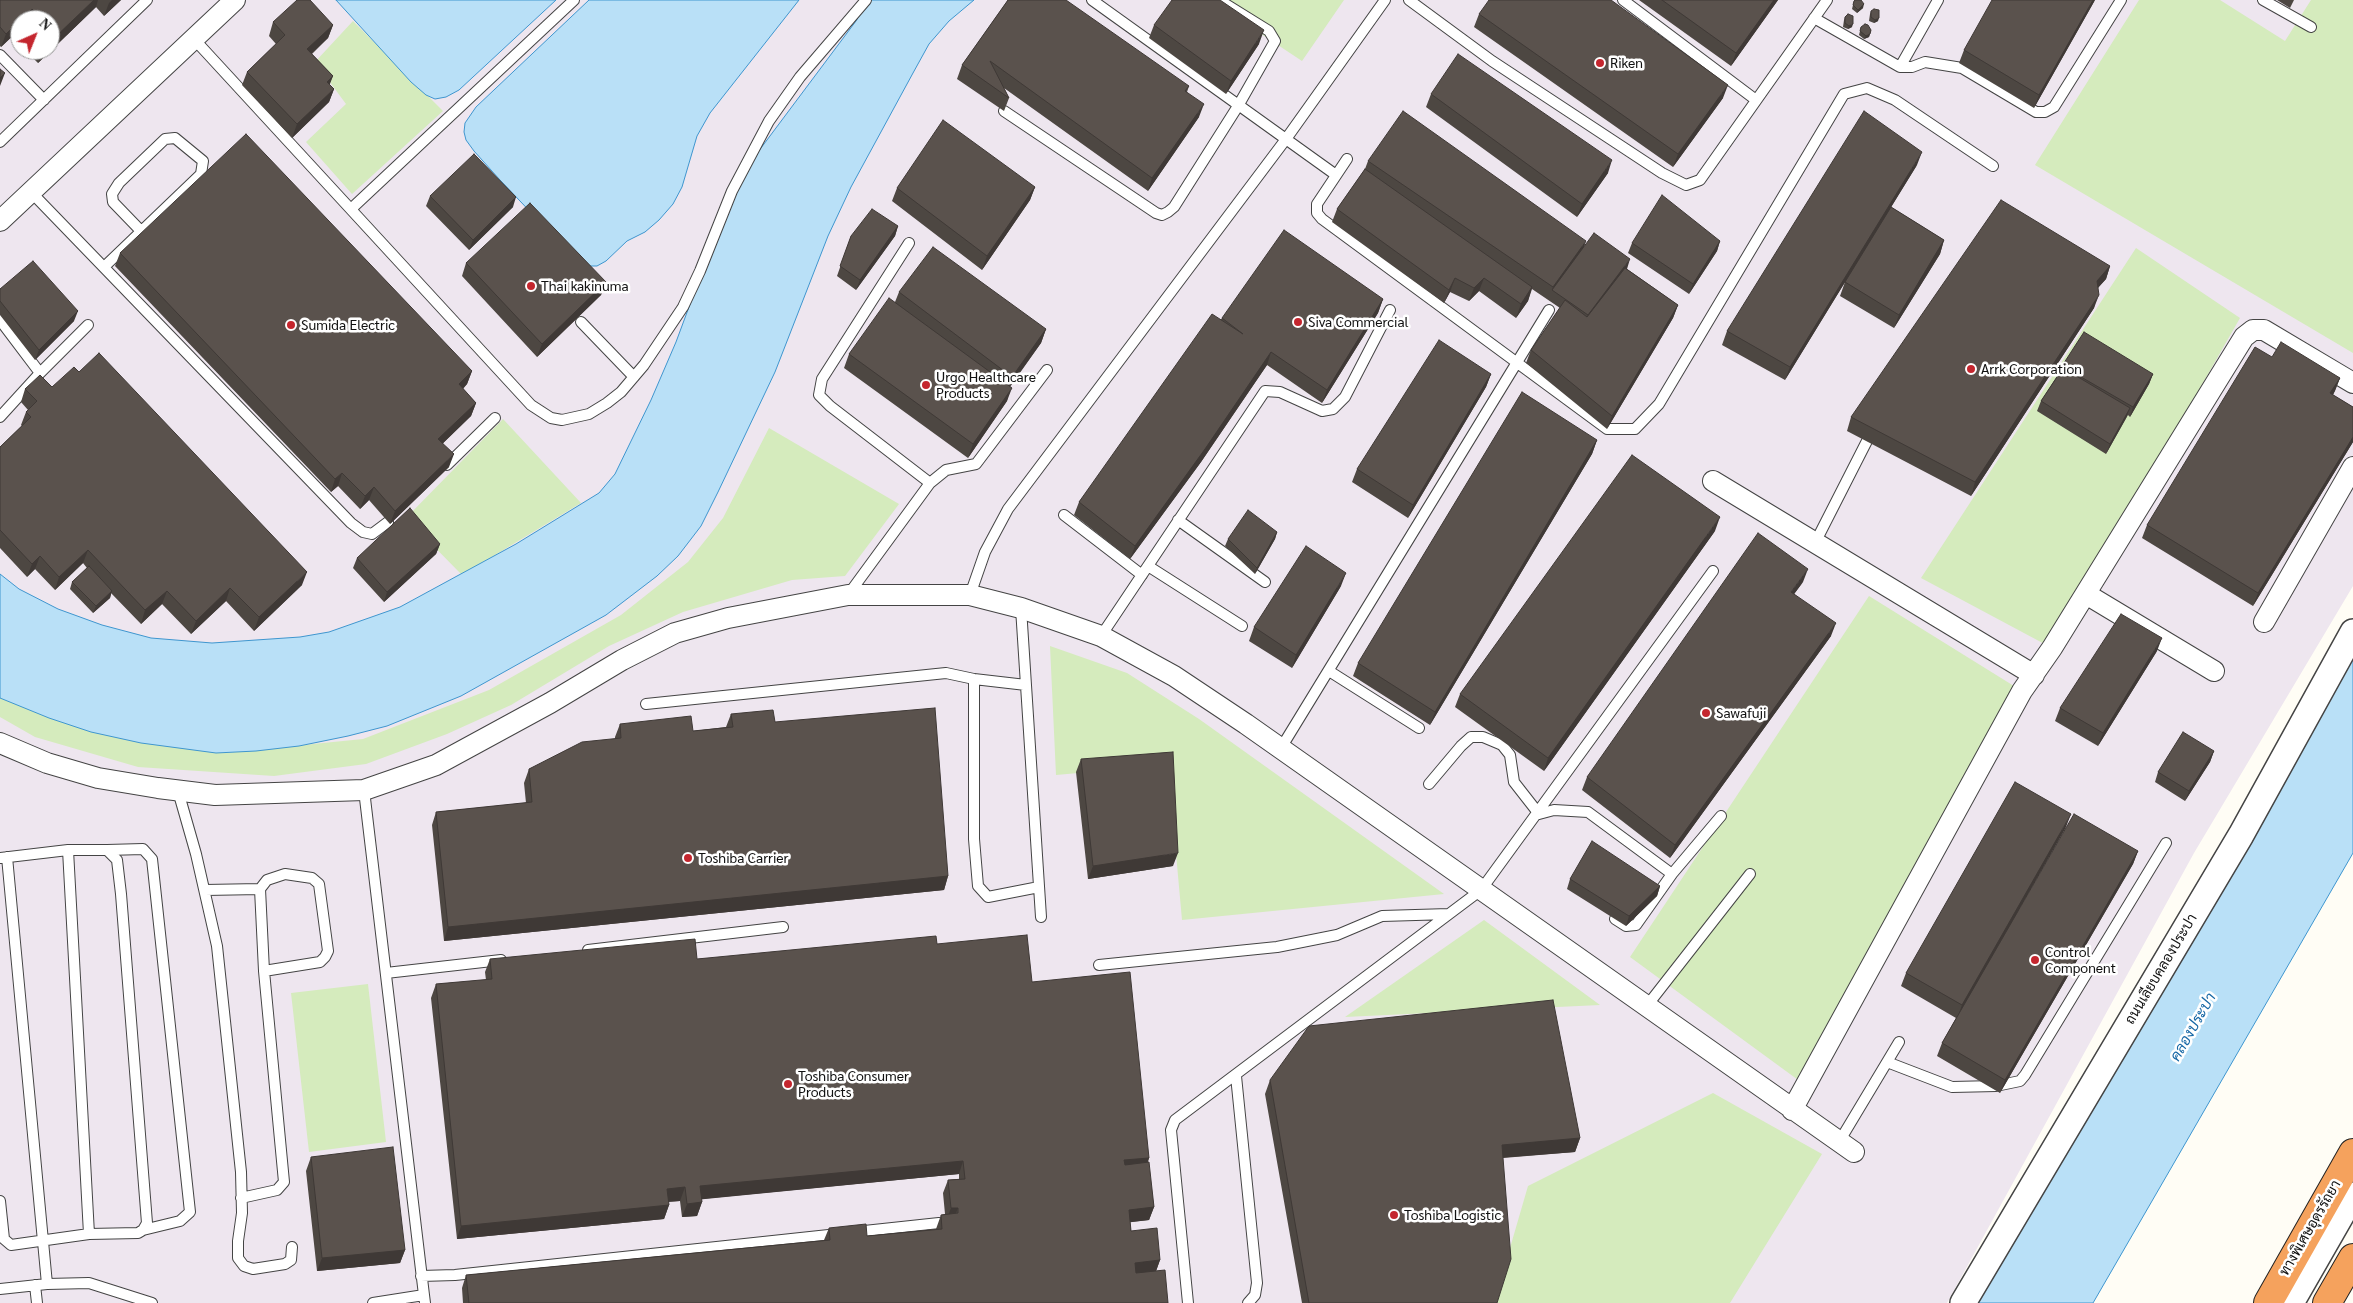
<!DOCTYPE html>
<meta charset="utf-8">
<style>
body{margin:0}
#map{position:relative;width:2353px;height:1303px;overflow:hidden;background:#fffdf5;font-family:Georgia,serif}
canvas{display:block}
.north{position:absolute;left:10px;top:10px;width:50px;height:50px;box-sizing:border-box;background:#fff;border:1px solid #a0a0a0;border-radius:50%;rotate:44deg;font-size:14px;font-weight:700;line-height:20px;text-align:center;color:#111}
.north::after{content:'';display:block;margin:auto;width:18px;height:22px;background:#c4262e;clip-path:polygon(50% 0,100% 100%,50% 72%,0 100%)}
</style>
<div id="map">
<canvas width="2353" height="1303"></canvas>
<div class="north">N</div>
</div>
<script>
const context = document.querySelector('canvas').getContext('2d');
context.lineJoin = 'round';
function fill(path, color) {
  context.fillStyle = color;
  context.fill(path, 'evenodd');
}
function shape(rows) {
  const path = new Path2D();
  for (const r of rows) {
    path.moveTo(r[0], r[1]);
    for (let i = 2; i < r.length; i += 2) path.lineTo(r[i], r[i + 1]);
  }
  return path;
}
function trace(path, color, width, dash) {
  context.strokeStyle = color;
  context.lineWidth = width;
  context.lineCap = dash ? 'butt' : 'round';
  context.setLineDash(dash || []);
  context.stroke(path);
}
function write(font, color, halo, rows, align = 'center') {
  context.font = font + ' Georgia,Sarabun,serif';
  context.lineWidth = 5;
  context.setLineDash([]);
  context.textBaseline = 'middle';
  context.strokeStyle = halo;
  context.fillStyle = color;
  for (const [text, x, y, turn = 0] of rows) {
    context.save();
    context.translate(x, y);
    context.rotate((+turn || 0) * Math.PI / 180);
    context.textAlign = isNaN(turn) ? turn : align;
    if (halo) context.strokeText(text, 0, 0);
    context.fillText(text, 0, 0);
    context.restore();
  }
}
fill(shape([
 [0,0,2353,0,2353,586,2194,853,1947,1303,0,1303],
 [20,20,50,20,50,50,20,50]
]), '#eee6ef');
fill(shape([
 [1210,0,1344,0,1302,61],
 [2139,0,2220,0,2285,41,2311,0,2353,0,2353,353,2035,165],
 [353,21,443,111,352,194,306,142,346,104,315,62],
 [2136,248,2240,318,2052,648,1921,578],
 [503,419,581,503,462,575,406,518],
 [769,428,899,504,845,576,792,580,683,612,609,646,511,705,447,734,366,764,274,776,138,767,35,737,0,717,0,697,223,753,363,739,489,690,621,615,688,562,723,518],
 [1869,596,2022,691,1805,1085,1630,957],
 [1050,646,1127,673,1199,719,1444,894,1182,920,1168,765,1056,775],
 [1484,920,1600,1005,1345,1017],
 [368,984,386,1142,309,1152,291,993],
 [1713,1093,1822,1154,1730,1303,1494,1303,1528,1186]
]), '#d5ebbd');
const water = shape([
 [336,0,556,0,459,90,446,97,435,99,426,95,411,82,336,0],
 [589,0,799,0,710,113,697,136,682,187,673,204,659,220,645,232,627,241,606,261,597,266,590,266,540,222,500,180,474,151,466,140,464,132,465,123,476,107,589,0],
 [868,0,974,0,949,21,929,44,913,73,851,187,828,236,775,372,718,492,701,526,678,556,657,576,606,615,461,696,387,726,348,736,299,746,256,751,216,753,141,743,91,732,49,718,0,698,0,574,19,589,58,609,102,625,151,638,212,643,300,637,329,632,400,607,516,544,599,493,615,474,651,400,676,342,712,245,752,160,856,21,868,0],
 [2353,649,2353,853,2163,1182,2093,1303,1975,1303,2353,649]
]);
fill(water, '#b9e0f7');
trace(water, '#3f96cf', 1);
const service = shape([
 [1092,0,1336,175],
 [1409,0,1492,61,1662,173,1686,185,1700,180,1827,0],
 [1623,0,1756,100],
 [2263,0,2311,27],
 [1814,18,1900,67,1912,67,1925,62,1962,68,2036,112,2045,112,2054,107,2121,0],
 [194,39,531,405,551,418,562,420,589,414,607,403,621,392,644,365,683,307,700,271,732,191,769,121,800,77,866,0],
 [0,55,44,100],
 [1900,67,1938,0],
 [1004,111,1156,213,1162,215,1168,212,1174,207,1238,106,1275,41,1269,31,1219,0],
 [0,142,147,0],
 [1347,159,1317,204,1317,213,1322,219,1607,429,1635,429,1659,404,1844,94,1867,88,1895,100,1993,166],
 [31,192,351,523,363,532,372,534,388,522],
 [351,209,574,0],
 [104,267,201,174,203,161,175,138,165,139,119,183,112,194,113,202,141,231],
 [0,320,40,373,0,417],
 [581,322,634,377],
 [40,373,88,325],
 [447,465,495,418],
 [930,483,946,470,976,464,1047,370],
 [1064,515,1142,575],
 [1178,520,1265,582],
 [1815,543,1870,435],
 [1148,566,1242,626],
 [848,595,930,483,830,406,819,395,822,379,909,243],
 [970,595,985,552,1008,509,1286,139,1385,0],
 [1021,608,1041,917],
 [1101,636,1265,391,1280,392,1322,411,1333,409,1345,397,1390,310],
 [1329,671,1419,728],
 [974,679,974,839,978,886,988,897,1039,887],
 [646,704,946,673,974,679,1026,685],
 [1281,748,1549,310],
 [1429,784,1461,746,1471,737,1483,737,1502,745,1510,755,1514,782,1539,814,1554,810,1588,812,1672,874,1721,816],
 [364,790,424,1295],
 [178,791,196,854,217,946,241,1172,242,1213,238,1241,238,1258,244,1266,253,1269,285,1264,291,1260,292,1247],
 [107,850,143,849,152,859,190,1212,180,1221,143,1230],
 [7,857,47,1284],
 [0,858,68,850,89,1234],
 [205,890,260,889],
 [1615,919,1626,926,1636,925,1672,874],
 [588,950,783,927],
 [1099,965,1277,947,1337,935,1382,916,1449,914],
 [386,973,501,960],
 [1646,1007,1750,874],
 [1887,1062,1952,1087,1996,1086,2020,1081,2025,1075,2166,843],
 [1236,1076,1257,1283,1255,1295,1248,1303],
 [1839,1142,1899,1042],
 [241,1198,277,1190,284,1182,264,971,260,889,267,880,285,874,312,878,319,884,328,951,325,957,320,962,264,971],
 [0,1201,4,1239,11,1245,89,1234,138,1233,143,1230,147,1223,121,894,117,860,107,850,68,850],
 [855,1232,939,1223],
 [421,1276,455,1275,838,1234],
 [35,1285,37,1303],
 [0,1289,47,1284,89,1283,152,1303],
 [373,1303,424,1295,425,1303],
 [1188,1303,1171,1130,1175,1120,1481,890,1713,571]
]);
const minor = shape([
 [0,221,235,0],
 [1713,481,2034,675],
 [2086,594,2214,671],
 [2264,622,2353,467],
 [0,743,47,763,98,778,158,788,215,795,364,790,436,765,550,703,622,660,675,633,728,618,848,595,970,595,1021,608,1101,636,1174,676,1246,724,1854,1152],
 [1792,1110,2022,691,2052,648,2244,337,2253,330,2264,330,2353,383]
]);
const tertiary = shape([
 [1963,1303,2241,835,2353,632],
 [2291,1303,2353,1195]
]);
const motorway = shape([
 [2268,1303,2353,1153],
 [2327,1303,2353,1258]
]);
trace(service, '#444', 12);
trace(minor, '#444', 22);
trace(tertiary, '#444', 28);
trace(motorway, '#222', 30);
trace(service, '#fff', 10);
trace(minor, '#fff', 20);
trace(tertiary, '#fff', 25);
trace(motorway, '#f5a25d', 28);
fill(shape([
 [0,0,121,0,104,16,96,7,38,63,25,50,50,50,50,20,20,20,20,29,1,47,0,46],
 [1008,0,1189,86,1187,92,1199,117,1148,191,1004,88,1009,98,1004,111,957,79,962,65],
 [1639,0,1778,0,1731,66],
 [2095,0,2034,108,1959,63,1964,50],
 [2277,0,2294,0,2290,8],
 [1854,1,1863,8,1857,13,1852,9],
 [1871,11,1878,21,1874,23,1869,21,1870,14],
 [1479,14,1723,98,1673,167,1474,27],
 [1845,17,1852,27,1848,29,1843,27,1844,20],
 [273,22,333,25,328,38,312,54,333,76,329,84,334,89,329,102,292,138,242,85,247,72,276,44,269,36],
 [1154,25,1259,44,1226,94,1149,38],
 [1861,27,1871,30,1869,37,1864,39,1859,35],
 [20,33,20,45,17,42],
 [1431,94,1608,173,1577,217,1426,107],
 [1368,161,1584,247,1627,269,1678,305,1673,318,1607,429,1526,363,1531,350,1560,308,1532,289,1528,301,1516,318,1479,291,1469,301,1450,292,1444,303,1332,222,1337,209,1365,169],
 [1917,165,1891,207,1944,240,1940,254,1894,328,1840,296,1845,282,1785,380,1722,345,1727,331],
 [1035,187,1030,200,982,270,892,201,897,188],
 [430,196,513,207,469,250,426,206],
 [898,226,895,236,856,290,837,276,851,236],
 [1720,241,1717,251,1689,294,1628,253,1632,243],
 [120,253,472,371,467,384,463,389,476,403,471,416,443,443,449,467,390,524,369,500,360,509,338,486,331,492,115,266],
 [466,263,606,282,601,295,537,357,462,276],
 [2110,266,2106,279,2098,288,2094,308,1971,496,1847,431,1851,417],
 [0,289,74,321,35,360,0,315],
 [899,292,1046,329,1041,343,1010,387,1007,401,968,458,844,368,849,354,895,302],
 [1383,299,1378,313,1322,403,1267,365,1201,462,1130,559,1074,515,1079,502,1222,318],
 [2272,357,2340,378,2333,395,2353,407,2353,442,2253,606,2142,538,2147,525],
 [2062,366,2153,374,2149,384,2130,417,2128,415,2106,454,2037,411,2041,401,2059,373],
 [1491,374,1486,387,1408,518,1352,482,1357,469],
 [52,387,302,585,254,631,226,601,191,634,162,604,141,624,111,593,110,598,93,613,70,589,72,582,87,568,83,563,55,590,35,569,27,577,0,548,0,447,22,426,21,425,26,412,28,410,21,402,25,389],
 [1597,440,1592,454,1430,725,1353,676,1358,663],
 [1715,531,1544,771,1455,707,1460,694],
 [1277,532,1275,539,1255,574,1225,546,1228,539],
 [440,544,436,554,384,602,353,568,357,558],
 [1803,582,1794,594,1831,636,1670,858,1582,790,1587,777],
 [1341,586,1292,668,1249,641,1254,627],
 [2157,651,2098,746,2055,721,2060,708],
 [731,714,775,722,948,876,944,890,444,941,432,825,436,812,526,803,524,783,529,769,615,739,615,737,620,724,693,731,726,727],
 [2214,751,2210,762,2185,801,2155,782,2158,772],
 [1081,759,1173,866,1088,879,1076,772],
 [2066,827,2018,911,2138,851,2133,864,2000,1093,1937,1056,1942,1043,1956,1018,1901,986,1906,973],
 [1570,879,1660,886,1657,896,1626,926,1567,889],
 [937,944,1032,982,1149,1158,1148,1162,1154,1207,1149,1220,1130,1222,1131,1231,1160,1260,1156,1271,1168,1303,463,1303,462,1288,466,1275,824,1240,829,1228,867,1236,936,1229,941,1215,945,1214,943,1193,948,1180,959,1179,959,1174,701,1199,702,1202,697,1216,682,1217,680,1201,668,1202,669,1205,664,1219,457,1239,431,998,436,984,486,980,485,972,490,959,697,959],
 [1270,1080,1580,1138,1575,1152,1503,1158,1497,1303,1302,1303,1265,1094],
 [311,1157,405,1250,400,1263,317,1271,306,1171]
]), '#4d4742');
fill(shape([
 [94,0,98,0,96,7,38,63,42,50,50,50,50,42],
 [112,0,121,0,104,16,109,3],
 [1774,0,1778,0,1731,66,1736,53],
 [2093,0,2095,0,2034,108,2039,95],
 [1864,4,1863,8,1857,13,1858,10],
 [32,9,28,20,20,20],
 [1879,18,1878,21,1874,23,1875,20],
 [20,20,20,29,1,47,6,34],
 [1853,24,1852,27,1848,29,1849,26],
 [333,25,328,38,302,62,307,49],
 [1264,30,1259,44,1226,94,1231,81],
 [1870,34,1869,37,1864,39,1866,36],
 [5,73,0,86,0,78],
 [333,76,328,89,327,82],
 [1728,85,1723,98,1673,167,1678,154],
 [334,89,329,102,292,138,297,124],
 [1204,104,1199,117,1148,191,1152,178],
 [1922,152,1917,165,1785,380,1790,367],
 [1612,160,1608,173,1577,217,1582,204],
 [1035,187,1030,200,982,270,987,256],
 [516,197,513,207,469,250,473,240],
 [898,226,895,236,856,290,860,280],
 [1944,240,1940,254,1894,328,1899,315],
 [1586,241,1582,254,1552,290,1553,287],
 [1720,241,1717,251,1689,294,1693,284],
 [1630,259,1627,269,1584,325,1588,315],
 [2110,266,2106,279,2092,294,2097,281],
 [1455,278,1450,292,1444,303,1449,290],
 [1484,278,1479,291,1469,301,1474,288],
 [606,282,601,295,537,357,542,344],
 [1532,287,1528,301,1516,318,1521,304],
 [2099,295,2094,308,1971,496,1975,482],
 [1383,299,1378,313,1322,403,1327,390],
 [1678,305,1673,318,1607,429,1612,416],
 [78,311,74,321,35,360,39,350],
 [1046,329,1041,343,1007,390,1012,377],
 [1271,352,1267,365,1201,462,1130,559,1135,546],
 [472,371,467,384,454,397,459,384],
 [1491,374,1486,387,1408,518,1413,505],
 [2153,374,2149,384,2130,417,2133,407],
 [2340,378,2335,391,2326,407,2330,393],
 [1012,388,1007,401,968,458,973,444],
 [476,403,471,416,434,452,438,439],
 [2130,408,2126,418,2106,454,2110,444],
 [2353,437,2353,442,2253,606,2258,593],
 [1597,440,1592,454,1430,725,1435,712],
 [454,454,449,467,390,524,395,511],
 [342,473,338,486,331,492,335,479],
 [374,487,369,500,360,509,365,496],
 [1720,517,1715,531,1544,771,1548,758],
 [1277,532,1275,539,1255,574,1257,568],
 [440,544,436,554,384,602,387,592],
 [88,550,83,563,55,590,59,577],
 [40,556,35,569,27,577,32,564],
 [1808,569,1803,582,1786,605,1791,592],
 [307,572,302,585,254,631,259,617],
 [1346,573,1341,586,1292,668,1296,655],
 [230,588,226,601,191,634,196,621],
 [112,591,110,598,93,613,96,606],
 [167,591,162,604,141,624,145,610],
 [1836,623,1831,636,1670,858,1675,845],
 [2162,638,2157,651,2098,746,2103,733],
 [2214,751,2210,762,2185,801,2189,791],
 [2071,814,2066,827,1957,1019,1962,1005],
 [2138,851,2133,864,2000,1093,2005,1080],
 [1178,853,1173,866,1088,879,1093,866],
 [948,876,944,890,444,941,448,927],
 [1660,886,1657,896,1626,926,1629,916],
 [1580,1138,1575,1152,1497,1158,1502,1145],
 [1149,1158,1144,1171,1119,1173,1124,1160],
 [963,1161,959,1174,695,1200,700,1186],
 [685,1187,680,1201,662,1202,667,1189],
 [702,1202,697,1216,682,1217,687,1204],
 [669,1205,664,1219,457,1239,461,1226],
 [1154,1207,1149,1220,1124,1223,1129,1210],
 [951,1208,958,1208,953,1221,946,1221],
 [405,1250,400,1263,317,1271,322,1258],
 [1160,1260,1155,1274,1130,1276,1135,1263]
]), '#3f3936');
const building = shape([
 [0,0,94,0,50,42,50,20,30,20,37,14,32,9,6,34,0,27,0,0],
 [297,0,310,0,333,25,307,49,333,76,327,82,334,89,297,124,247,72,285,35,273,22,297,0],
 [1008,0,1066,0,1189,86,1185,91,1204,104,1152,178,990,61,1009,98,962,65,1008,0],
 [1172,0,1220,0,1264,30,1231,81,1154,25,1172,0],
 [1489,0,1611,0,1728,85,1678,154,1479,14,1489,0],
 [1662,0,1774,0,1736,53,1662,0],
 [1855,0,1861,0,1864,4,1858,10,1853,5,1854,1,1855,0],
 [1992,0,2093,0,2039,95,1964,50,1992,0],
 [1874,9,1879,10,1879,18,1875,20,1871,17,1871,11,1874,9],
 [1848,14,1853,16,1853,24,1849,26,1845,23,1845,17,1848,14],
 [1865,24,1868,25,1871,30,1870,34,1866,36,1860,31,1861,27,1865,24],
 [1458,54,1612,160,1582,204,1431,94,1458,54],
 [0,69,5,73,0,78,0,69],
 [1403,111,1586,241,1553,287,1368,161,1403,111],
 [1864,111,1922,152,1790,367,1727,331,1864,111],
 [943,120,1035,187,987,256,897,188,943,120],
 [246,134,472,371,459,384,476,403,438,439,454,454,395,511,374,487,365,496,342,473,335,479,120,253,246,134],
 [474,154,516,197,473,240,430,196,474,154],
 [1365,169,1532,287,1521,304,1484,278,1474,288,1455,278,1449,290,1337,209,1365,169],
 [1662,195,1720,241,1693,284,1632,243,1662,195],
 [2001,200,2110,266,2097,281,2099,295,1975,482,1851,417,2001,200],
 [530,203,606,282,542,344,466,263,530,203],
 [1891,207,1944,240,1899,315,1845,282,1891,207],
 [872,209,898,226,860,280,840,266,851,236,872,209],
 [1284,230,1383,299,1327,390,1271,352,1205,449,1135,546,1079,502,1212,314,1243,334,1222,318,1284,230],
 [1594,233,1630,259,1588,315,1552,290,1594,233],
 [933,247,1046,329,1012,377,899,292,933,247],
 [33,261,78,311,39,350,0,301,0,289,33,261],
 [1625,268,1678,305,1612,416,1531,350,1565,300,1587,317,1625,268],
 [889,298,1012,388,973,444,849,354,889,298],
 [2084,332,2153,374,2133,407,2062,366,2084,332],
 [1439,340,1491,374,1413,505,1357,469,1439,340],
 [2281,342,2340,378,2330,393,2353,407,2353,437,2258,593,2147,525,2255,347,2272,357,2281,342],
 [99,353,307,572,259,617,230,588,196,621,167,591,145,610,88,550,59,577,40,556,32,564,0,530,0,447,31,417,26,412,37,401,25,389,40,375,52,387,74,367,79,372,99,353],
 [2063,368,2130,408,2110,444,2041,401,2063,368],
 [1522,392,1597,440,1435,712,1358,663,1522,392],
 [1632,455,1720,517,1548,758,1460,694,1632,455],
 [410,508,440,544,387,592,357,558,410,508],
 [1248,510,1277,532,1257,568,1228,539,1248,510],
 [1758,533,1808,569,1791,592,1836,623,1675,845,1587,777,1758,533],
 [1306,546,1346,573,1296,655,1254,627,1306,546],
 [89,566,112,591,96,606,72,582,89,566],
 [2121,614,2162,638,2103,733,2060,708,2121,614],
 [935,708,948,876,448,927,436,812,532,802,529,769,582,742,621,738,620,724,691,716,693,731,733,727,731,714,773,710,775,722,935,708],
 [2183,732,2214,751,2189,791,2158,772,2183,732],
 [1173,752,1178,853,1093,866,1081,759,1173,752],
 [2015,782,2071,814,1962,1005,1906,973,2015,782],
 [2074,814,2138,851,2005,1080,1942,1043,2074,814],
 [1592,841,1660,886,1629,916,1570,879,1592,841],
 [1027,935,1032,982,1130,972,1149,1158,1124,1160,1125,1165,1149,1162,1154,1207,1129,1210,1131,1231,1157,1228,1160,1260,1135,1263,1136,1273,1165,1270,1168,1303,469,1303,466,1275,830,1240,829,1228,866,1224,867,1236,942,1229,941,1215,958,1213,958,1208,951,1208,948,1180,965,1179,963,1161,700,1186,702,1202,687,1204,685,1187,667,1189,669,1205,461,1226,436,984,492,979,490,959,695,939,697,959,936,936,937,944,1027,935],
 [1553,1000,1580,1138,1502,1145,1511,1259,1497,1303,1309,1303,1270,1080,1309,1026,1553,1000],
 [393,1147,405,1250,322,1258,311,1157,393,1147]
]);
fill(building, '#5a524d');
trace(building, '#3f3936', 1);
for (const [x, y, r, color] of [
 [1600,63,5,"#c4262e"],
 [531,286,5,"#c4262e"],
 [1298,322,5,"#c4262e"],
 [291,325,5,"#c4262e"],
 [1971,369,5,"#c4262e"],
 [926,385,5,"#c4262e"],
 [1706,713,5,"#c4262e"],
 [688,858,5,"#c4262e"],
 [2035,960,5,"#c4262e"],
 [788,1084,5,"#c4262e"],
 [1394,1215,5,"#c4262e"]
]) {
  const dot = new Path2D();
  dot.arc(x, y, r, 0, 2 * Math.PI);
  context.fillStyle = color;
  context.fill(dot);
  trace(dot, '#fff', 2);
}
write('14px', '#111', '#fff', [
 ["Riken",1610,63],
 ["Thai kakinuma",541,286],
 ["Siva Commercial",1308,322],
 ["Sumida Electric",301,325],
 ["Arrk Corporation",1981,369],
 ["Urgo Healthcare",936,377],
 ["Products",936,393],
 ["Sawafuji",1716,713],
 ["Toshiba Carrier",698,858],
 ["Control",2045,952],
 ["Component",2045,968],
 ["Toshiba Consumer",798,1076],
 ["Products",798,1092],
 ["Toshiba Logistic",1404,1215]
], 'left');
write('14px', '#111', '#fff', [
 ["ถนนเลียบคลองประปา",2161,969,-59],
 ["ทางพิเศษอุดรรัถยา",2310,1228,-60]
]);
write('italic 15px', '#1768a6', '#fff', [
 ["คลองประปา",2193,1027,-60]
]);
</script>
